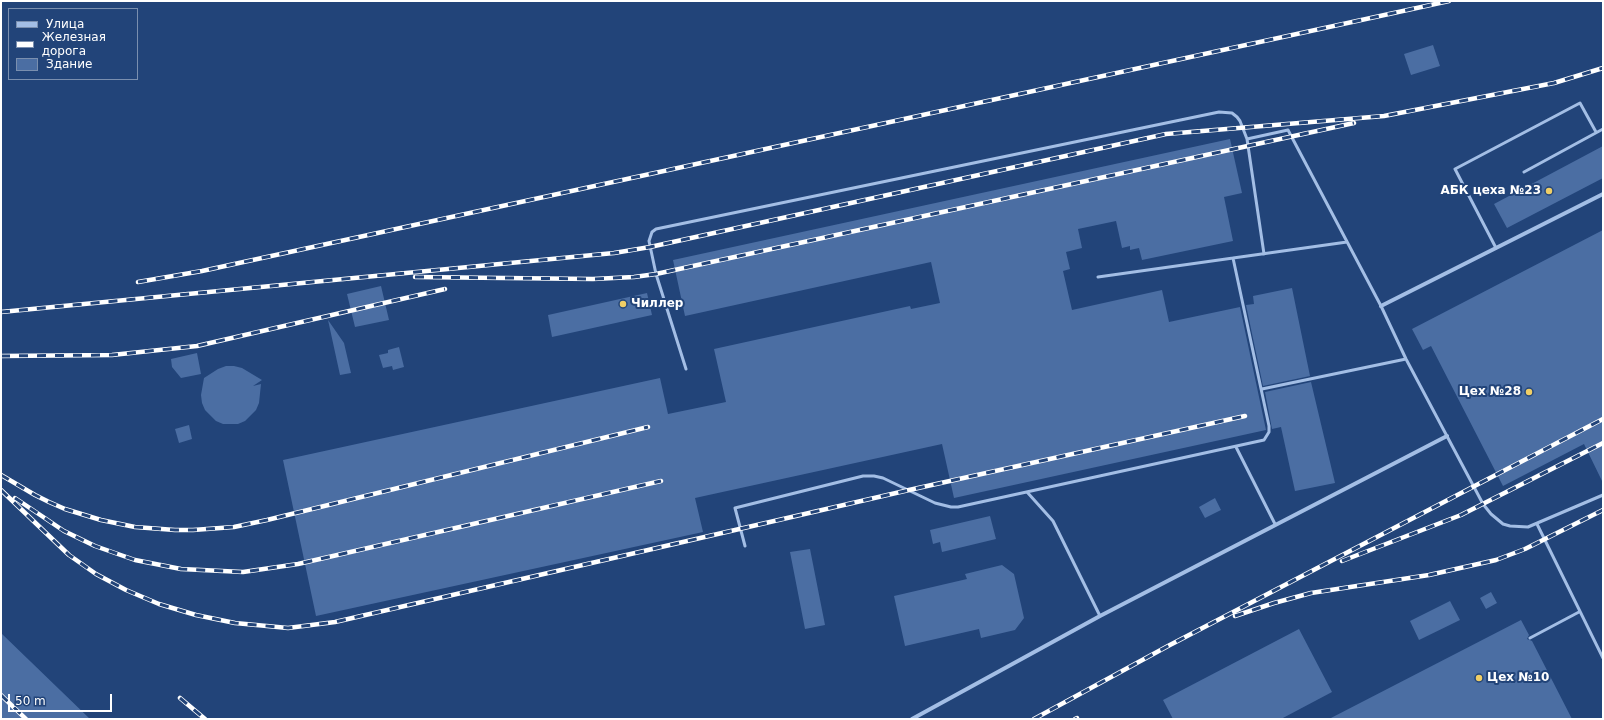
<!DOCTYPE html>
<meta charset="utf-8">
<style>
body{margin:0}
#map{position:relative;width:1604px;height:720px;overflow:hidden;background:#224479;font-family:"DejaVu Sans",sans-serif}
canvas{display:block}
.frame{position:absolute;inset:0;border:2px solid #fff;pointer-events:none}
.legend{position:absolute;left:8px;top:8px;width:130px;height:72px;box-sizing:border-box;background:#224479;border:1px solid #7a8faf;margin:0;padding:5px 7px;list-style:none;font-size:12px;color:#fff}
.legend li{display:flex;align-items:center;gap:8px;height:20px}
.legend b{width:20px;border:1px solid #7a8faf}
.scale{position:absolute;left:8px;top:694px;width:104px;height:18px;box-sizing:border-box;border:2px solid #fff;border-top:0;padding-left:5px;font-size:12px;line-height:14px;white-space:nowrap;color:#fff;-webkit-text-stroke:3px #224479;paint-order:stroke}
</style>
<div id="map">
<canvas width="1604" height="720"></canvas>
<div class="frame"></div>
<ul class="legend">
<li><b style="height:5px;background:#a3bee5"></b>Улица</li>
<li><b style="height:5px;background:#fff"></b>Железная дорога</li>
<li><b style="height:11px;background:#4b6ea3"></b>Здание</li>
</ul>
<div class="scale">50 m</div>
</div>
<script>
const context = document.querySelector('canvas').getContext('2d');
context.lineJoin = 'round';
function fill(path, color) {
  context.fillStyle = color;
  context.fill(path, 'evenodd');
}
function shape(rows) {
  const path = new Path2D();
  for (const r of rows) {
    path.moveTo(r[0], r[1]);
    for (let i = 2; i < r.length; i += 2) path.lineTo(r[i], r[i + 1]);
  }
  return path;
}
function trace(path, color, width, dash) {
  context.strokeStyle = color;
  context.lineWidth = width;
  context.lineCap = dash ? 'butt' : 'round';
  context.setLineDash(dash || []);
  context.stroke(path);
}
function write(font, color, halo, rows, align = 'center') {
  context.font = font + ' "DejaVu Sans",sans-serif';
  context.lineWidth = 4;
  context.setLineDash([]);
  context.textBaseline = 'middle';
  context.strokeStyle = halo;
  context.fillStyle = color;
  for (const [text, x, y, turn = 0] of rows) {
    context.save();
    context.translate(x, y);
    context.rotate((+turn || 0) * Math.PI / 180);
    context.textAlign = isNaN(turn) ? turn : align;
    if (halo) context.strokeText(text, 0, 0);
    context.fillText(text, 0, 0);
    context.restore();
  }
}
fill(shape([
 [1433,45,1440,66,1411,75,1404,54],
 [1230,139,1242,193,1224,197,1233,241,1142,260,1139,248,1130,250,1130,246,1122,248,1116,221,1078,229,1082,248,1066,252,1070,269,1063,271,1072,310,1162,290,1169,322,1240,307,1266,430,954,498,942,444,695,498,703,532,316,616,283,460,660,378,668,414,726,402,714,349,910,306,911,309,940,303,931,262,685,316,673,260],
 [1603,146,1603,178,1507,228,1494,204],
 [1603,230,1603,483,1584,444,1503,486,1431,346,1423,350,1412,329],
 [381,286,389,320,355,327,347,294],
 [1292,288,1310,376,1263,386,1246,305,1254,304,1253,296],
 [647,293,652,315,552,337,548,315],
 [328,320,344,343,351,373,340,375],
 [399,347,404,367,393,370,392,366,383,368,379,355,388,353,388,350],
 [197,353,201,374,181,378,172,367,171,359],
 [226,366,234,366,242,368,262,380,253,386,261,384,259,403,256,410,245,421,238,424,223,424,216,421,205,410,202,403,201,395,204,378,218,369],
 [1311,382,1335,483,1295,491,1281,427,1272,429,1265,392],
 [189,425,192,439,179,443,175,429],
 [1215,498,1221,510,1205,518,1199,507],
 [990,516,996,539,942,552,940,542,933,544,930,530],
 [810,549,825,625,805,629,790,552],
 [1002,565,1014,574,1024,618,1015,630,981,638,979,629,905,646,894,596,967,579,965,574],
 [1491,592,1497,603,1486,609,1480,598],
 [1450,601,1460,620,1419,640,1410,621],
 [1521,620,1529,635,1527,639,1532,641,1572,719,1329,719],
 [1299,629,1332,692,1281,719,1173,719,1163,700],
 [1,633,90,719,1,719]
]), '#4b6ea3');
trace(shape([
 [1247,139,1288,130,1381,306,1406,359,1483,504,1491,514,1503,524,1510,526,1528,527,1603,495],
 [1524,172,1603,129],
 [1496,248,1455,169,1580,103,1596,132],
 [1098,277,1347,242],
 [686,369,656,274,649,241,652,232,656,229,1219,112,1232,113,1237,117,1240,121,1247,139,1264,254],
 [1262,389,1406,359],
 [1236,447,1275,524],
 [1027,492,1053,521,1100,616],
 [1537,524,1603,658],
 [745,546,735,508,863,476,874,476,883,478,935,503,951,507,958,507,1264,440,1269,432,1269,426,1233,258],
 [1530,638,1579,612]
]), '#a3bee5', 3);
trace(shape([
 [1381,306,1603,194],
 [912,719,1100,616,1447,436]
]), '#a3bee5', 4);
const rail = shape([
 [415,277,593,279,634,277,656,274,1354,123],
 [138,282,202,271,1449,1],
 [1,312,614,253,650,247,1166,134,1384,116,1554,83,1603,68],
 [1,356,112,355,197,346,445,289],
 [1,475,35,495,49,502,65,509,101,520,135,527,175,530,193,530,234,527,267,520,648,427],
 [1,490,69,555,96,574,126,590,159,604,196,615,235,623,288,628,335,622,909,490,1245,416],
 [15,498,64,531,95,546,135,560,181,569,243,572,298,564,661,481],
 [1342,561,1461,515,1603,443],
 [1235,616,1274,603,1311,593,1429,575,1496,560,1525,549,1603,510],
 [1,695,26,719],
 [180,698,205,719],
 [1034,719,1168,646,1603,419],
 [1075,719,1077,718]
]);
trace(rail, '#fff', 4.5);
trace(rail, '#224479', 3, [9]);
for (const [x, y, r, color] of [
 [1549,191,4,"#f0ce66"],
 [623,304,4,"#f0ce66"],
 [1529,392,4,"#f0ce66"],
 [1479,678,4,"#f0ce66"]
]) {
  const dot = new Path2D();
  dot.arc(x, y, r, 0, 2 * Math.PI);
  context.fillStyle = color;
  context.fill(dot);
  trace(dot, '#224479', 1.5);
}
write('bold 12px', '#fff', '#224479', [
 ["АБК цеха №23",1541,191],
 ["Чиллер",631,304,"left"],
 ["Цех №28",1521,392],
 ["Цех №10",1487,678,"left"]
], 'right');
</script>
